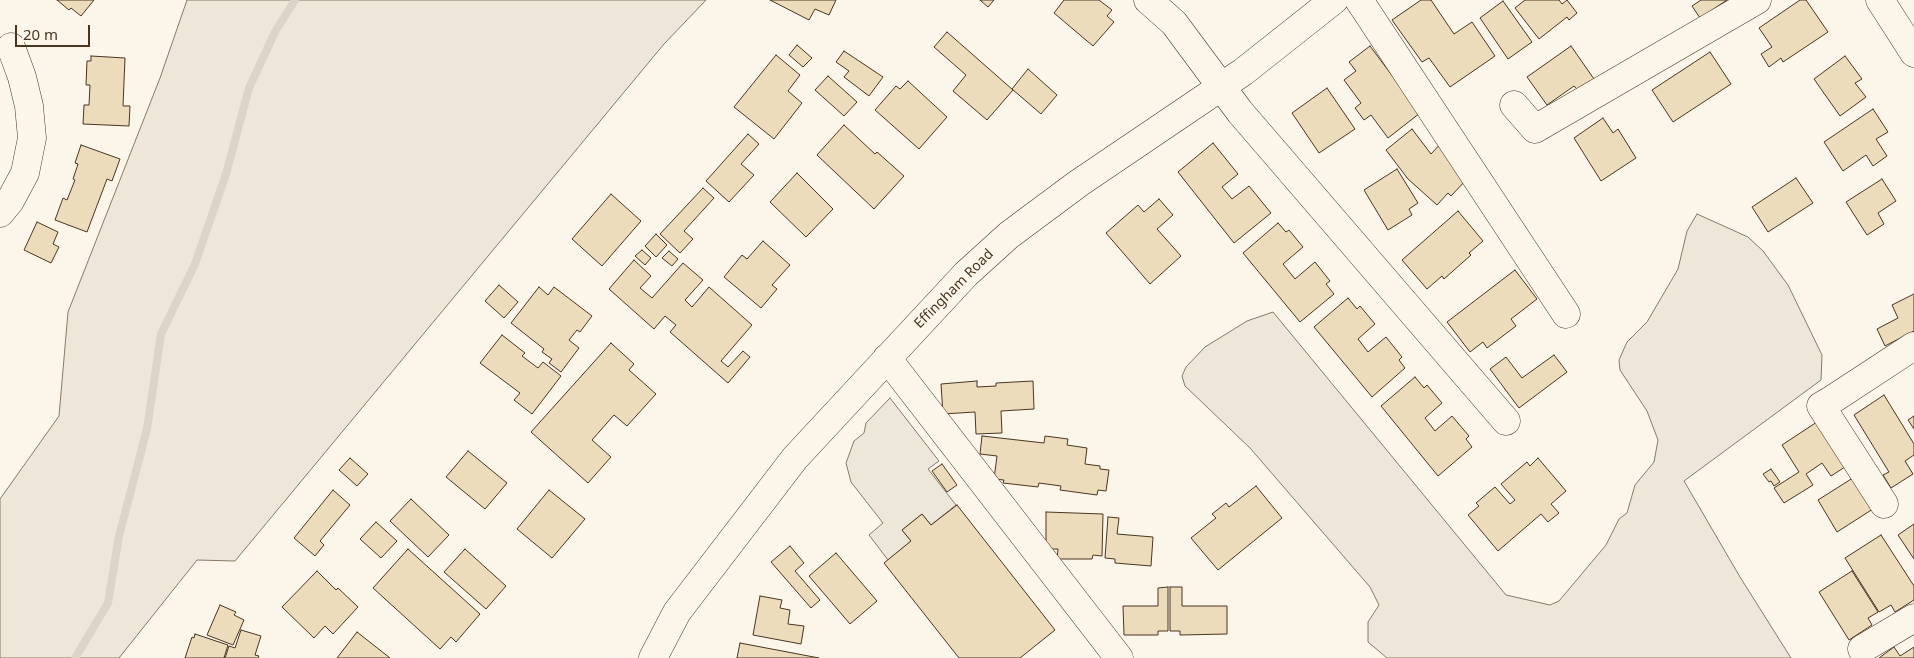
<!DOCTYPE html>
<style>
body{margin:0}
#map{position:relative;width:1914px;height:658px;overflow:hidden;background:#fbf6e9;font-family:"Noto Sans",sans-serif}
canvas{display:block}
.scale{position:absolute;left:15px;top:25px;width:75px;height:22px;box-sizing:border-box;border:2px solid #4a3520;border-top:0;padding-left:6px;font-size:15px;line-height:18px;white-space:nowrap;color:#4a3520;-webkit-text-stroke:4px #fbf6e9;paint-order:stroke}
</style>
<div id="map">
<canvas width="1914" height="658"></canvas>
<div class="scale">20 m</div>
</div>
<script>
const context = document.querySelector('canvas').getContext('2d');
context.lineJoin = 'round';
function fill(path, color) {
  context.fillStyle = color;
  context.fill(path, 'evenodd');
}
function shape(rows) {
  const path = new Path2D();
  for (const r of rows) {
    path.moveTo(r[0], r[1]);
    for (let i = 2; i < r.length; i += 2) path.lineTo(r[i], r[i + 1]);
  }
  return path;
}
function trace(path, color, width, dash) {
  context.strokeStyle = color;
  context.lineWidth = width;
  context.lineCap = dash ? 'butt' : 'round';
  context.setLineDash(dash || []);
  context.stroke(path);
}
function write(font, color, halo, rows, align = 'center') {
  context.font = font + ' "Noto Sans",sans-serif';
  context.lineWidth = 4;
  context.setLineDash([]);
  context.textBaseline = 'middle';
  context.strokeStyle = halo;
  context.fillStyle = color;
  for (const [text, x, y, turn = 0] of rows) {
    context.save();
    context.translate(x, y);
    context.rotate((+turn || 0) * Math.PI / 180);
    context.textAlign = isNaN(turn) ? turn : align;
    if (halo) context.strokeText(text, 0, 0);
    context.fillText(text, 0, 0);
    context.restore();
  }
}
const green = shape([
 [187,0,706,0,664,44,235,561,197,560,119,658,0,658,0,499,59,416,68,312,160,78,187,0],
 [1697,214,1748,237,1763,251,1788,285,1822,355,1821,380,1684,481,1740,577,1791,658,1387,658,1368,642,1368,622,1379,605,1370,587,1250,448,1185,386,1182,376,1186,367,1205,347,1247,321,1273,312,1506,595,1550,605,1559,601,1606,545,1619,519,1627,513,1635,485,1654,462,1658,440,1647,411,1620,370,1619,360,1627,342,1647,322,1678,269,1687,231,1697,214]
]);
fill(green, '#ede6d9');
trace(green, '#887966', 1);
const parking = shape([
 [890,398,939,461,928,469,956,505,931,525,922,514,902,530,911,541,888,560,869,535,883,523,851,482,846,463,854,441,864,433,866,423,890,398]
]);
fill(parking, '#ede7d9');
trace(parking, '#887966', 1);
trace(shape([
 [75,658,108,603,119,536,147,429,161,334,195,264,226,174,249,88,275,32,295,0]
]), '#dcd4c6', 8);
const building = shape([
 [57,0,94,0,81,16,71,8,69,10,57,0],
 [770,0,836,0,829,15,815,9,809,20,770,0],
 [980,0,994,0,988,7,980,0],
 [1064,0,1099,0,1112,10,1107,16,1114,22,1093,46,1054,13,1064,0],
 [1421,0,1431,0,1454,34,1472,22,1495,56,1450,87,1429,58,1422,62,1392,20,1421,0],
 [1525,0,1559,0,1562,4,1567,0,1577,13,1569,20,1567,17,1539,39,1515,8,1525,0],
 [1701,0,1727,0,1700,18,1692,6,1701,0],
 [1800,0,1806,0,1828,32,1783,62,1781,58,1769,67,1761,54,1772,47,1759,28,1800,0],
 [1503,1,1532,42,1508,59,1480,18,1503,1],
 [947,32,1013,90,987,120,953,91,966,75,934,47,947,32],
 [797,45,812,58,803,67,789,55,797,45],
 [1370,46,1420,113,1388,138,1371,115,1364,120,1355,108,1361,103,1344,80,1356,71,1349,62,1370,46],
 [1571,46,1594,79,1578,90,1574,86,1547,105,1527,77,1571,46],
 [844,51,883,77,869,96,844,77,849,71,836,62,844,51],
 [1710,52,1731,84,1673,122,1652,90,1710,52],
 [776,55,800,75,788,91,802,103,774,139,734,107,776,55],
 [91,56,125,58,123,106,130,106,129,126,83,124,84,105,89,105,90,85,86,85,87,61,91,61,91,56],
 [1845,56,1862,79,1855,83,1866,97,1840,116,1814,79,1845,56],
 [1028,69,1057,95,1041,114,1012,89,1028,69],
 [828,76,857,102,844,116,815,90,828,76],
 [908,81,947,117,919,149,875,110,896,86,900,89,908,81],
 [1327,88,1355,129,1319,153,1292,113,1327,88],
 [1873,109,1888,132,1876,139,1887,156,1873,166,1866,155,1843,171,1824,142,1873,109],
 [1603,118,1613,133,1618,129,1636,158,1601,181,1574,138,1603,118],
 [844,125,875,154,877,152,904,176,874,209,817,155,844,125],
 [1412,129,1431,154,1443,141,1468,178,1451,196,1448,193,1437,205,1408,179,1386,150,1412,129],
 [748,134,759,144,741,164,754,175,729,202,706,181,748,134],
 [1213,143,1238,174,1222,187,1232,199,1249,186,1271,213,1234,243,1178,172,1213,143],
 [81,145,120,159,112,181,107,179,87,232,55,220,63,198,67,200,75,180,73,179,78,164,75,163,81,145],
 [1397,169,1418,203,1409,209,1412,215,1388,230,1364,190,1397,169],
 [797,173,833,209,806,237,770,202,797,173],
 [1796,178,1813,203,1768,232,1752,207,1796,178],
 [1882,179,1896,201,1878,213,1884,224,1867,235,1846,202,1882,179],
 [703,188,714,198,684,231,693,239,680,253,660,234,703,188],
 [611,194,641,221,602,266,572,239,611,194],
 [1159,199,1173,215,1157,229,1181,256,1150,284,1106,233,1138,205,1144,212,1159,199],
 [1458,211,1483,241,1469,253,1471,255,1444,279,1442,276,1427,289,1402,260,1458,211],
 [37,222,58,232,53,244,59,247,51,263,24,250,37,222],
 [1278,223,1286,232,1289,230,1303,247,1283,264,1295,279,1315,262,1330,281,1326,284,1334,294,1300,322,1243,253,1278,223],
 [656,234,667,245,656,257,645,246,656,234],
 [763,241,790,265,772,285,777,289,761,308,724,277,742,255,747,259,763,241],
 [642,250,651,258,645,265,635,256,642,250],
 [669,251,678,259,672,266,662,258,669,251],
 [634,260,651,276,640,288,652,298,683,263,703,280,685,300,692,307,709,287,752,325,721,361,728,367,743,351,750,357,728,383,670,332,676,325,665,316,654,329,609,289,634,260],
 [1515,270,1537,299,1511,319,1516,326,1487,348,1483,342,1470,352,1447,322,1515,270],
 [499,285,518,302,504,318,485,301,499,285],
 [539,287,548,295,554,287,592,316,580,332,577,330,569,340,579,348,561,372,549,363,552,359,542,352,544,349,511,323,539,287],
 [1914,294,1914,331,1885,346,1877,329,1898,318,1892,305,1914,294],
 [1348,298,1357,309,1360,306,1375,324,1358,339,1368,352,1386,337,1402,357,1399,360,1405,368,1372,397,1314,327,1348,298],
 [502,335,525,353,522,356,538,368,543,362,561,376,532,414,514,400,520,393,480,363,502,335],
 [611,343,634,364,629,370,656,394,627,426,614,415,592,440,611,457,588,483,531,432,611,343],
 [1554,355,1567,372,1519,408,1490,369,1506,357,1522,378,1554,355],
 [1415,377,1424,388,1427,385,1442,403,1425,418,1435,431,1452,416,1469,436,1466,439,1472,447,1438,476,1381,406,1415,377],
 [977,381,977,387,996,386,996,383,1033,381,1034,409,1001,411,1002,433,976,434,975,412,943,414,941,384,977,381],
 [1884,395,1914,444,1914,455,1905,461,1913,474,1891,488,1883,475,1889,472,1854,415,1884,395],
 [1914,416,1914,429,1908,420,1914,416],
 [1820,420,1848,465,1831,476,1822,463,1806,474,1813,485,1784,503,1774,488,1799,472,1782,445,1820,420],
 [982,436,1044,443,1045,436,1068,439,1067,445,1087,448,1085,464,1100,466,1100,469,1109,470,1106,491,1098,490,1097,495,1060,490,1061,486,1039,483,1038,487,1003,483,1004,480,994,479,997,456,980,454,982,436],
 [468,451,507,483,485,509,446,477,468,451],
 [350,458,368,474,357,486,339,470,350,458],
 [1538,458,1566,491,1551,504,1559,513,1548,522,1541,514,1498,551,1468,515,1479,506,1476,503,1495,487,1510,504,1515,500,1501,484,1527,462,1530,466,1538,458],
 [942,464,957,485,947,492,932,471,942,464],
 [1771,469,1780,482,1774,486,1771,481,1769,482,1763,474,1771,469],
 [1856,476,1876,507,1837,532,1818,500,1856,476],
 [1256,486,1282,518,1218,570,1191,538,1216,518,1212,514,1226,503,1229,507,1256,486],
 [333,490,350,505,320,541,324,545,315,556,294,538,333,490],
 [549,490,585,519,552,558,517,529,549,490],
 [411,499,449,535,428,557,390,521,411,499],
 [957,505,1055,630,1020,658,959,658,884,563,911,541,902,530,922,514,931,525,957,505],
 [1046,512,1103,514,1102,556,1093,555,1092,559,1057,559,1058,549,1046,549,1046,512],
 [1108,517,1119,518,1117,534,1153,537,1151,566,1115,563,1115,559,1105,558,1108,517],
 [376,522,397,541,381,558,360,539,376,522],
 [1914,524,1914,559,1898,535,1914,524],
 [1881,535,1914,586,1914,600,1895,612,1891,605,1879,612,1845,558,1881,535],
 [790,546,804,563,795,571,820,600,811,608,771,562,790,546],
 [408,549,480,614,456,642,451,637,440,649,373,588,408,549],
 [465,549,506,586,486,609,444,572,465,549],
 [836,553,877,601,850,624,809,576,836,553],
 [317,571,336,590,338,588,358,607,333,634,325,626,314,638,282,607,317,571],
 [1852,571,1878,612,1868,618,1872,625,1849,640,1819,592,1852,571],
 [1168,587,1168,631,1158,631,1158,635,1124,635,1123,606,1158,606,1158,588,1168,587],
 [1170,587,1182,587,1182,606,1227,606,1227,634,1180,635,1180,631,1170,631,1170,587],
 [760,596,782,600,780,608,790,610,788,624,804,626,801,644,753,635,760,596],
 [220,605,236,612,234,615,244,620,233,645,207,635,220,605],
 [241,630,261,636,255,655,259,656,258,658,225,658,229,646,235,648,241,630],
 [357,632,390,658,337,658,357,632],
 [195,634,228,645,224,658,185,658,192,637,194,638,195,634],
 [740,643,819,658,737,658,740,643],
 [1894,647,1900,656,1914,647,1914,658,1879,658,1894,647]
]);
fill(building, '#ecdcbc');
trace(building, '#4a3520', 1);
const minor = shape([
 [1148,0,1174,23,1240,112,1506,421],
 [1359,0,1566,314],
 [1880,0,1914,53],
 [1514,105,1535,129,1757,0],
 [0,213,10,201,25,173,32,138,29,106,22,77,11,47],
 [887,358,1119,658],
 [1884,504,1821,406,1833,399,1914,346],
 [1862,649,1914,618],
 [653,658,677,612,795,458,966,274,1009,235,1079,183,1243,72,1334,0]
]);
trace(minor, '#4a3520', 29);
trace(minor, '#fbf6e9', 28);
write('14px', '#4a3520', '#fbf6e9', [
 ["Effingham Road",954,289,-45]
]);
</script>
